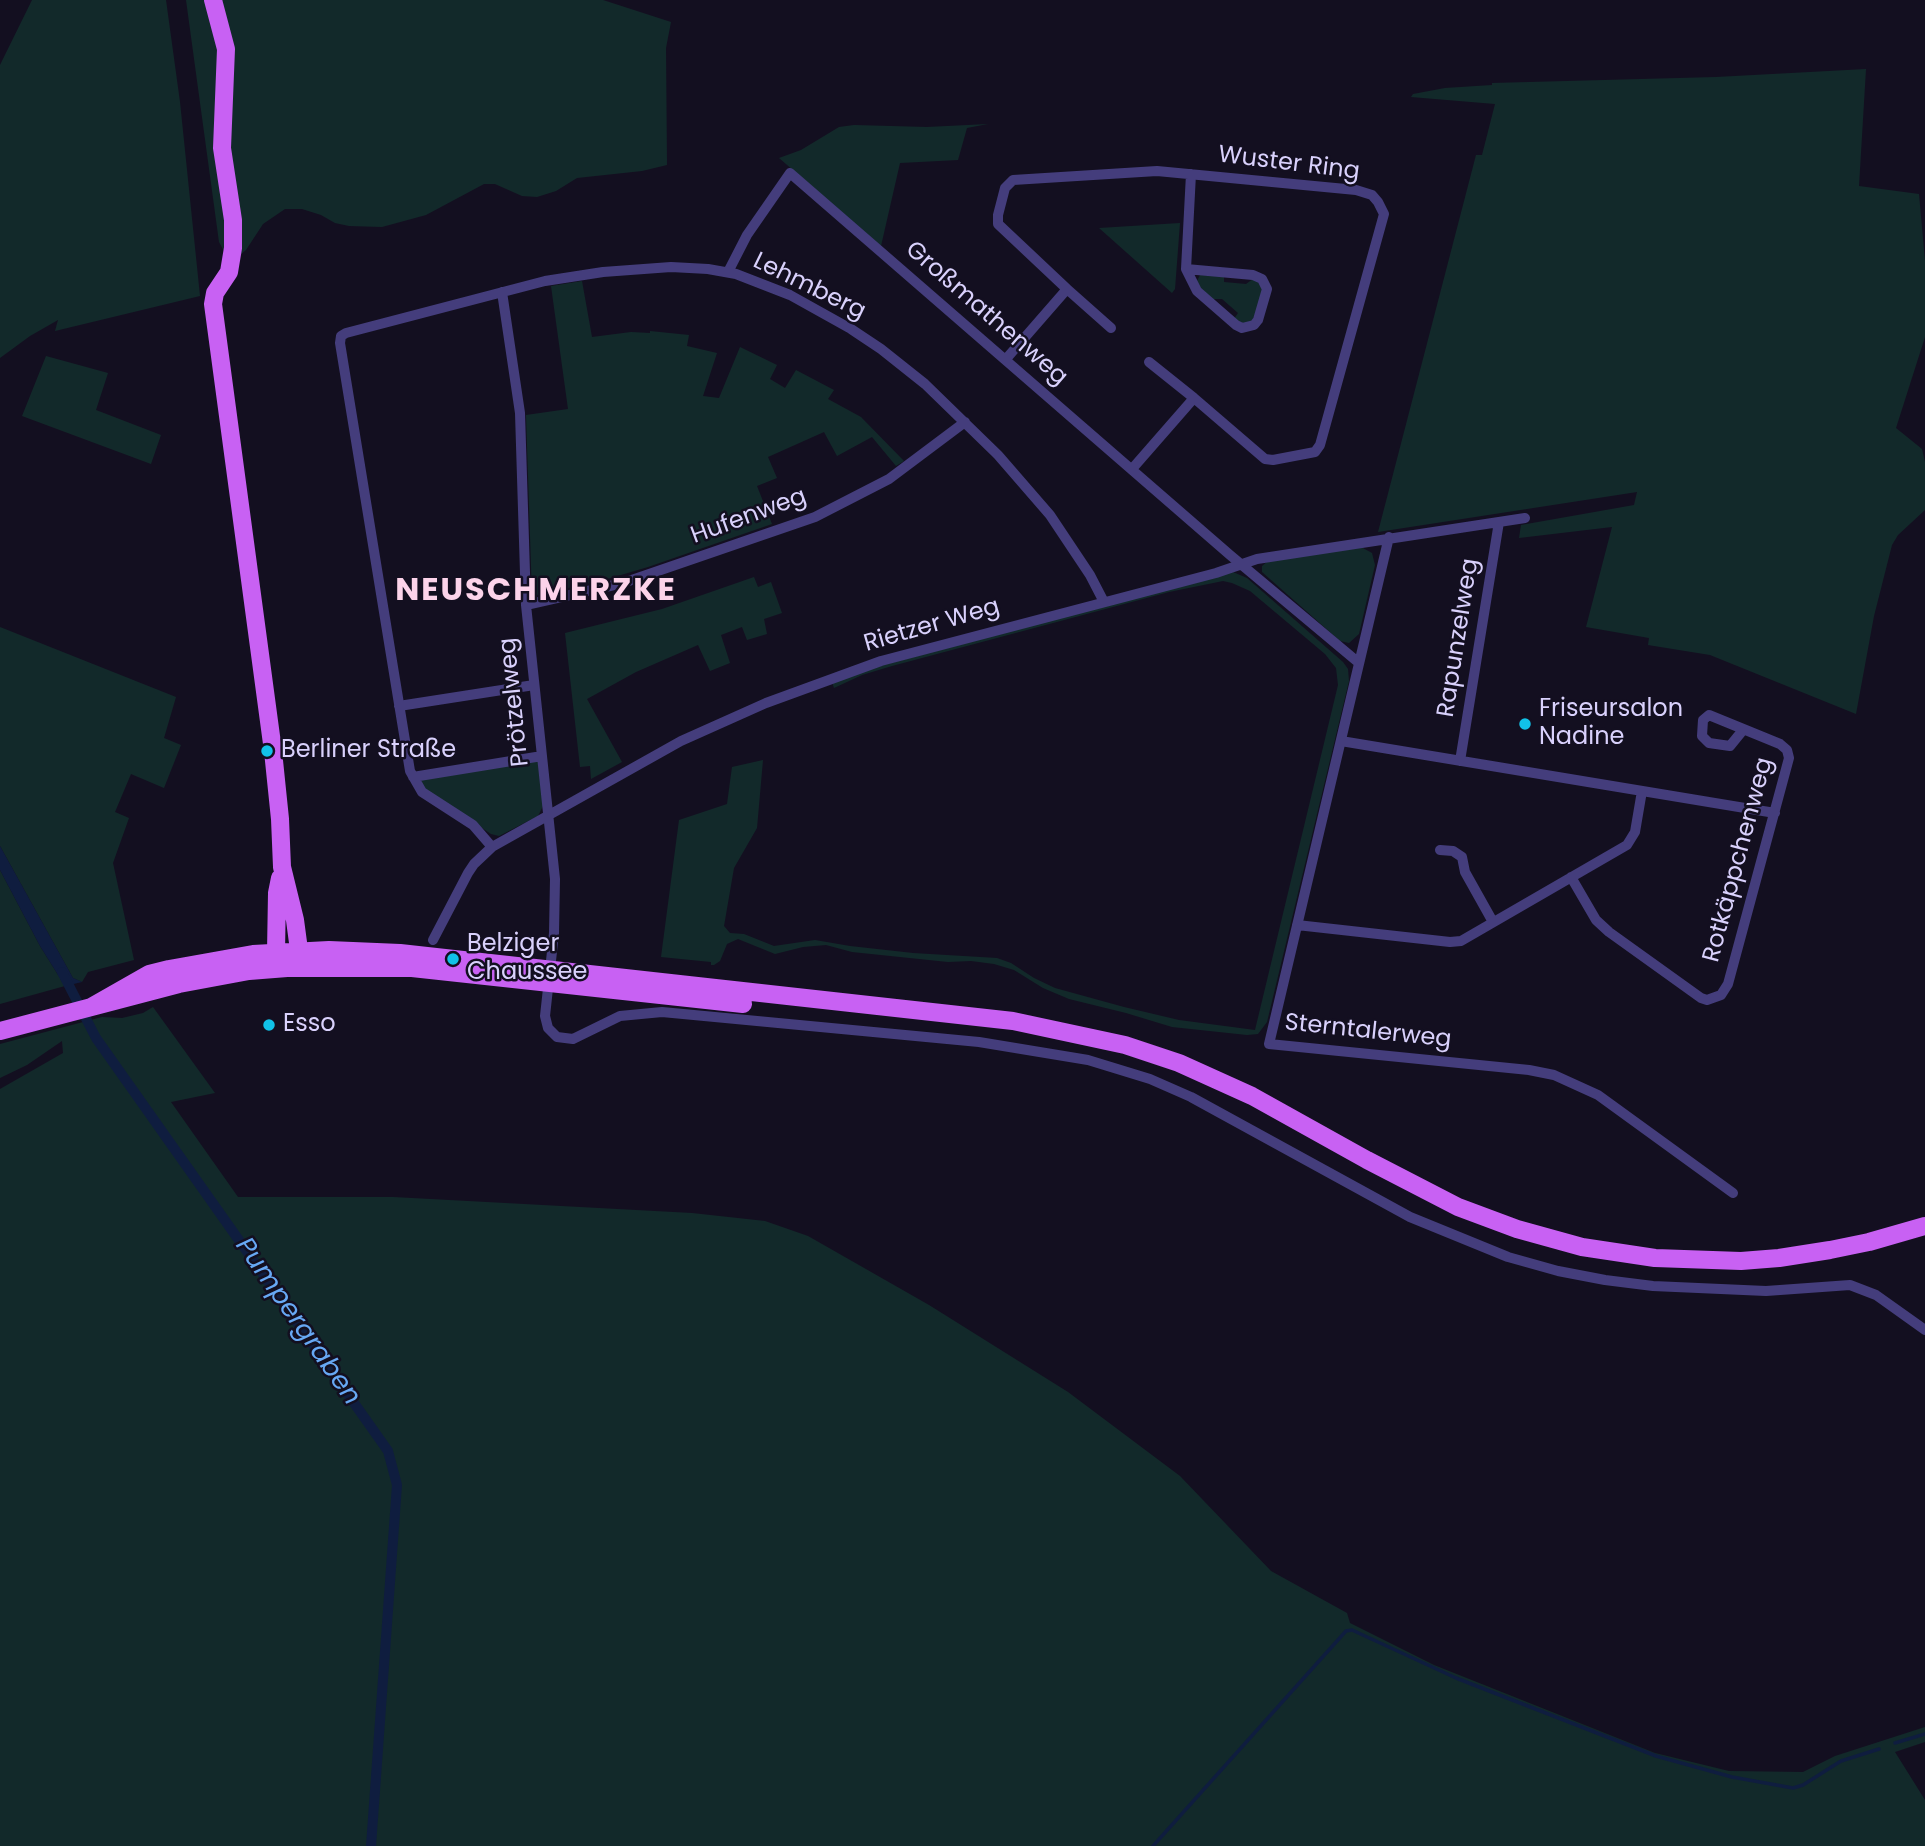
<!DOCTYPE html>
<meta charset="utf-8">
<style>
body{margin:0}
canvas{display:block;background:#130f20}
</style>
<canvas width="1925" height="1846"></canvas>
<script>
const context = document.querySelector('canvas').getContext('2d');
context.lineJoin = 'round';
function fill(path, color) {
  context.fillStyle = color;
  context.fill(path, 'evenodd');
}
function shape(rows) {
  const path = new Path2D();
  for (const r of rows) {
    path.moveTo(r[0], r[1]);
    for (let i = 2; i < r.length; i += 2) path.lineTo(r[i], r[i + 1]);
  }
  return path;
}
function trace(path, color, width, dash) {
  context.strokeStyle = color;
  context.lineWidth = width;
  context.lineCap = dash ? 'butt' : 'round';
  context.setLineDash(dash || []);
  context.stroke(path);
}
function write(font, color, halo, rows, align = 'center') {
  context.font = font + ' Poppins,sans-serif';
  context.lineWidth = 5;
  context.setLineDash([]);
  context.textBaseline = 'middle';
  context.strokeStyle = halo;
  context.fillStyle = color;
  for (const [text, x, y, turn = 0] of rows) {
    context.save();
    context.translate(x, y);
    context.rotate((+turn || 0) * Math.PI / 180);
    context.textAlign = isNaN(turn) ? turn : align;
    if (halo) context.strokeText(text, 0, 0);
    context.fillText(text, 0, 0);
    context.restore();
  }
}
fill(shape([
 [32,0,166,0,180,102,200,296,55,331,58,320,30,336,0,358,0,65],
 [186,0,603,0,671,22,666,48,667,165,642,171,577,178,556,191,537,197,522,196,495,184,484,184,426,215,382,227,349,226,335,223,321,215,302,209,285,209,263,224,246,250,240,255,225,253,219,242],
 [1866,69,1859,186,1919,194,1925,261,1925,337,1896,428,1922,449,1925,462,1925,510,1898,535,1892,545,1874,616,1856,714,1710,655,1648,645,1649,638,1586,627,1612,527,1519,538,1521,525,1634,505,1637,492,1378,532,1476,155,1482,155,1495,104,1411,97,1413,94,1445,88,1492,85,1492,83,1716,77],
 [988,124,967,128,958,160,900,163,881,246,779,158,801,150,839,127,854,125,927,127],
 [1180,223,1175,289,1172,293,1099,228],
 [1200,275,1224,276,1224,282,1246,284,1253,279,1256,279,1263,290,1253,320,1245,324,1234,319,1238,313,1222,299,1213,299,1198,286,1197,281],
 [582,281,592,337,631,332,650,333,650,331,689,335,687,346,717,353,703,396,719,398,740,347,777,365,770,379,785,388,796,370,834,390,828,399,861,417,904,461,896,466,872,437,837,456,824,432,768,457,777,478,757,486,772,524,648,567,604,580,532,596,526,415,568,409,551,286],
 [46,356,108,373,96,410,161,435,151,464,22,416],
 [1361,547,1372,553,1375,565,1359,634,1349,643,1340,641,1262,572,1262,566,1268,561],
 [1233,572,1247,578,1343,662,1348,669,1349,681,1267,1022,1258,1034,1247,1035,1172,1027,1126,1013,1069,999,1043,988,1014,970,994,964,971,961,948,962,852,952,826,945,803,947,775,954,738,939,727,944,720,961,714,965,711,965,711,962,661,957,679,820,727,804,732,767,763,760,757,828,734,868,724,926,730,933,744,934,774,946,815,940,850,946,913,953,997,958,1011,963,1034,978,1055,988,1124,1007,1179,1020,1255,1030,1338,685,1336,668,1325,654,1250,591,1232,583,1223,581,1169,592,892,666,862,675,834,688,832,682,868,669],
 [754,577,758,587,771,582,782,613,764,619,767,634,747,640,742,627,721,635,730,663,710,671,698,645,636,672,587,699,622,762,591,779,590,766,580,767,565,633,662,609],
 [0,627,176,697,164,738,181,745,164,788,131,774,115,812,129,818,113,863,134,960,88,972,82,982,73,978,0,846],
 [539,760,544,804,538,816,499,836,491,834,425,790,421,780],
 [0,870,40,946,65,986,0,1004],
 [153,1007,215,1093,171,1102,238,1197,393,1197,692,1213,765,1221,808,1236,929,1305,1068,1392,1180,1476,1271,1571,1347,1613,1350,1623,1434,1665,1655,1753,1729,1771,1803,1772,1835,1756,1925,1727,1925,1742,1895,1752,1925,1800,1925,1846,0,1846,0,1089,63,1053,62,1041,27,1065,0,1078,0,1044,102,1017,122,1018,143,1013]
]), '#12292a');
fill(shape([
 [0,846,73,978,82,982,65,986,40,946,0,870]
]), '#0f1d3f');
trace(shape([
 [1895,1743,1925,1734],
 [1153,1846,1346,1631,1352,1630,1456,1678,1656,1756,1732,1777,1793,1788,1803,1785,1841,1761,1879,1749]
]), '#0f1d3f', 3.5);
trace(shape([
 [62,972,96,1038,388,1451,397,1485,371,1846]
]), '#0f1d3f', 10);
trace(shape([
 [1186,269,1197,291,1236,325,1242,328,1254,325,1258,320,1267,289,1262,279,1253,275,1186,269,1191,174],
 [728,272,747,235,790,173,1230,555,1359,663],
 [1067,289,1111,328],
 [502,292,520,413,526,605,555,879,554,933,545,1016,548,1028,557,1037,573,1039,620,1016,662,1012,979,1042,1088,1060,1150,1079,1191,1097,1410,1217,1508,1257,1558,1271,1605,1280,1653,1286,1766,1291,1850,1285,1876,1295,1925,1330],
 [1006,359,1067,289,998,224,998,215,1005,188,1013,180,1157,171,1356,190,1372,195,1378,202,1384,214,1320,445,1315,452,1273,460,1265,459,1194,398],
 [1132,469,1194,398,1149,362],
 [1389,537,1269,1044,1529,1070,1554,1075,1598,1095,1733,1193],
 [526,605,623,583,815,517,889,479,965,422],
 [399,706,534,685],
 [1341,741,1775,813],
 [1460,761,1499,522],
 [413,777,542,756],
 [492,847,473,825,422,792,410,771,340,343,341,336,346,333,545,281,603,272,671,267,708,269,736,274,790,295,851,329,881,349,925,384,998,455,1050,515,1090,575,1104,602],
 [1440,850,1453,851,1462,857,1465,872,1493,922],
 [1571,877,1596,920,1609,932,1701,998,1707,1000,1721,995,1728,984,1789,758,1787,750,1780,744,1709,715,1703,720,1702,736,1709,743,1730,746,1743,730],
 [1297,925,1450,942,1461,941,1627,845,1635,832,1642,791],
 [433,940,468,873,474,864,492,847,681,741,766,703,881,661,1216,573,1257,559,1525,518]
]), '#443d7c', 10);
trace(shape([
 [213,0,226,49,222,148,233,220,233,248,229,272,215,293,213,304,273,751,280,819,282,867,295,920,299,950,298,968],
 [280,878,277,893,276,952,280,961],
 [91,1007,149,974,169,969,253,954,329,950,400,953,1013,1021,1125,1045,1179,1063,1252,1096,1367,1160,1458,1207,1517,1229,1582,1247,1655,1258,1741,1261,1779,1258,1830,1250,1869,1242,1925,1226],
 [0,1031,179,984,249,971,287,968,412,968,743,1004]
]), '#c861f3', 18);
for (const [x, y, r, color] of [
 [1525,724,7,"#11c2e8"],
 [267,751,7,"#11c2e8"],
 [453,959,7,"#11c2e8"],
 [269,1025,7,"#11c2e8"]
]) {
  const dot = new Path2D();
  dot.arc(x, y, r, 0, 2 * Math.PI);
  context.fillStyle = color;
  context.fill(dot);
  trace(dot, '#130f20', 2.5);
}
write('24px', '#d9d1fc', '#130f20', [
 ["Wuster Ring",1289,164,7],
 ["Lehmberg",809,287,26],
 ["Großmathenweg",986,314,41],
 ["Hufenweg",749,517,-20],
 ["Rietzer Weg",932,626,-16],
 ["Rapunzelweg",1459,638,-81],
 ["Prötzelweg",515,702,-96],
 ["Rotkäppchenweg",1739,860,-75],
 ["Sterntalerweg",1368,1032,6]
]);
write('24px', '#d9d1fc', '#130f20', [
 ["Friseursalon",1539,710],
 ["Nadine",1539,738],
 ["Berliner Straße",281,751],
 ["Belziger",467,945],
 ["Chaussee",467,973],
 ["Esso",283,1025]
], 'left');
write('italic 26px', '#67a8f4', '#130f20', [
 ["Pumpergraben",297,1322,55]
]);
context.letterSpacing = '2px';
write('bold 32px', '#fcd3ea', '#130f20', [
 ["NEUSCHMERZKE",536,592]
]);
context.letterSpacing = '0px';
</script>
